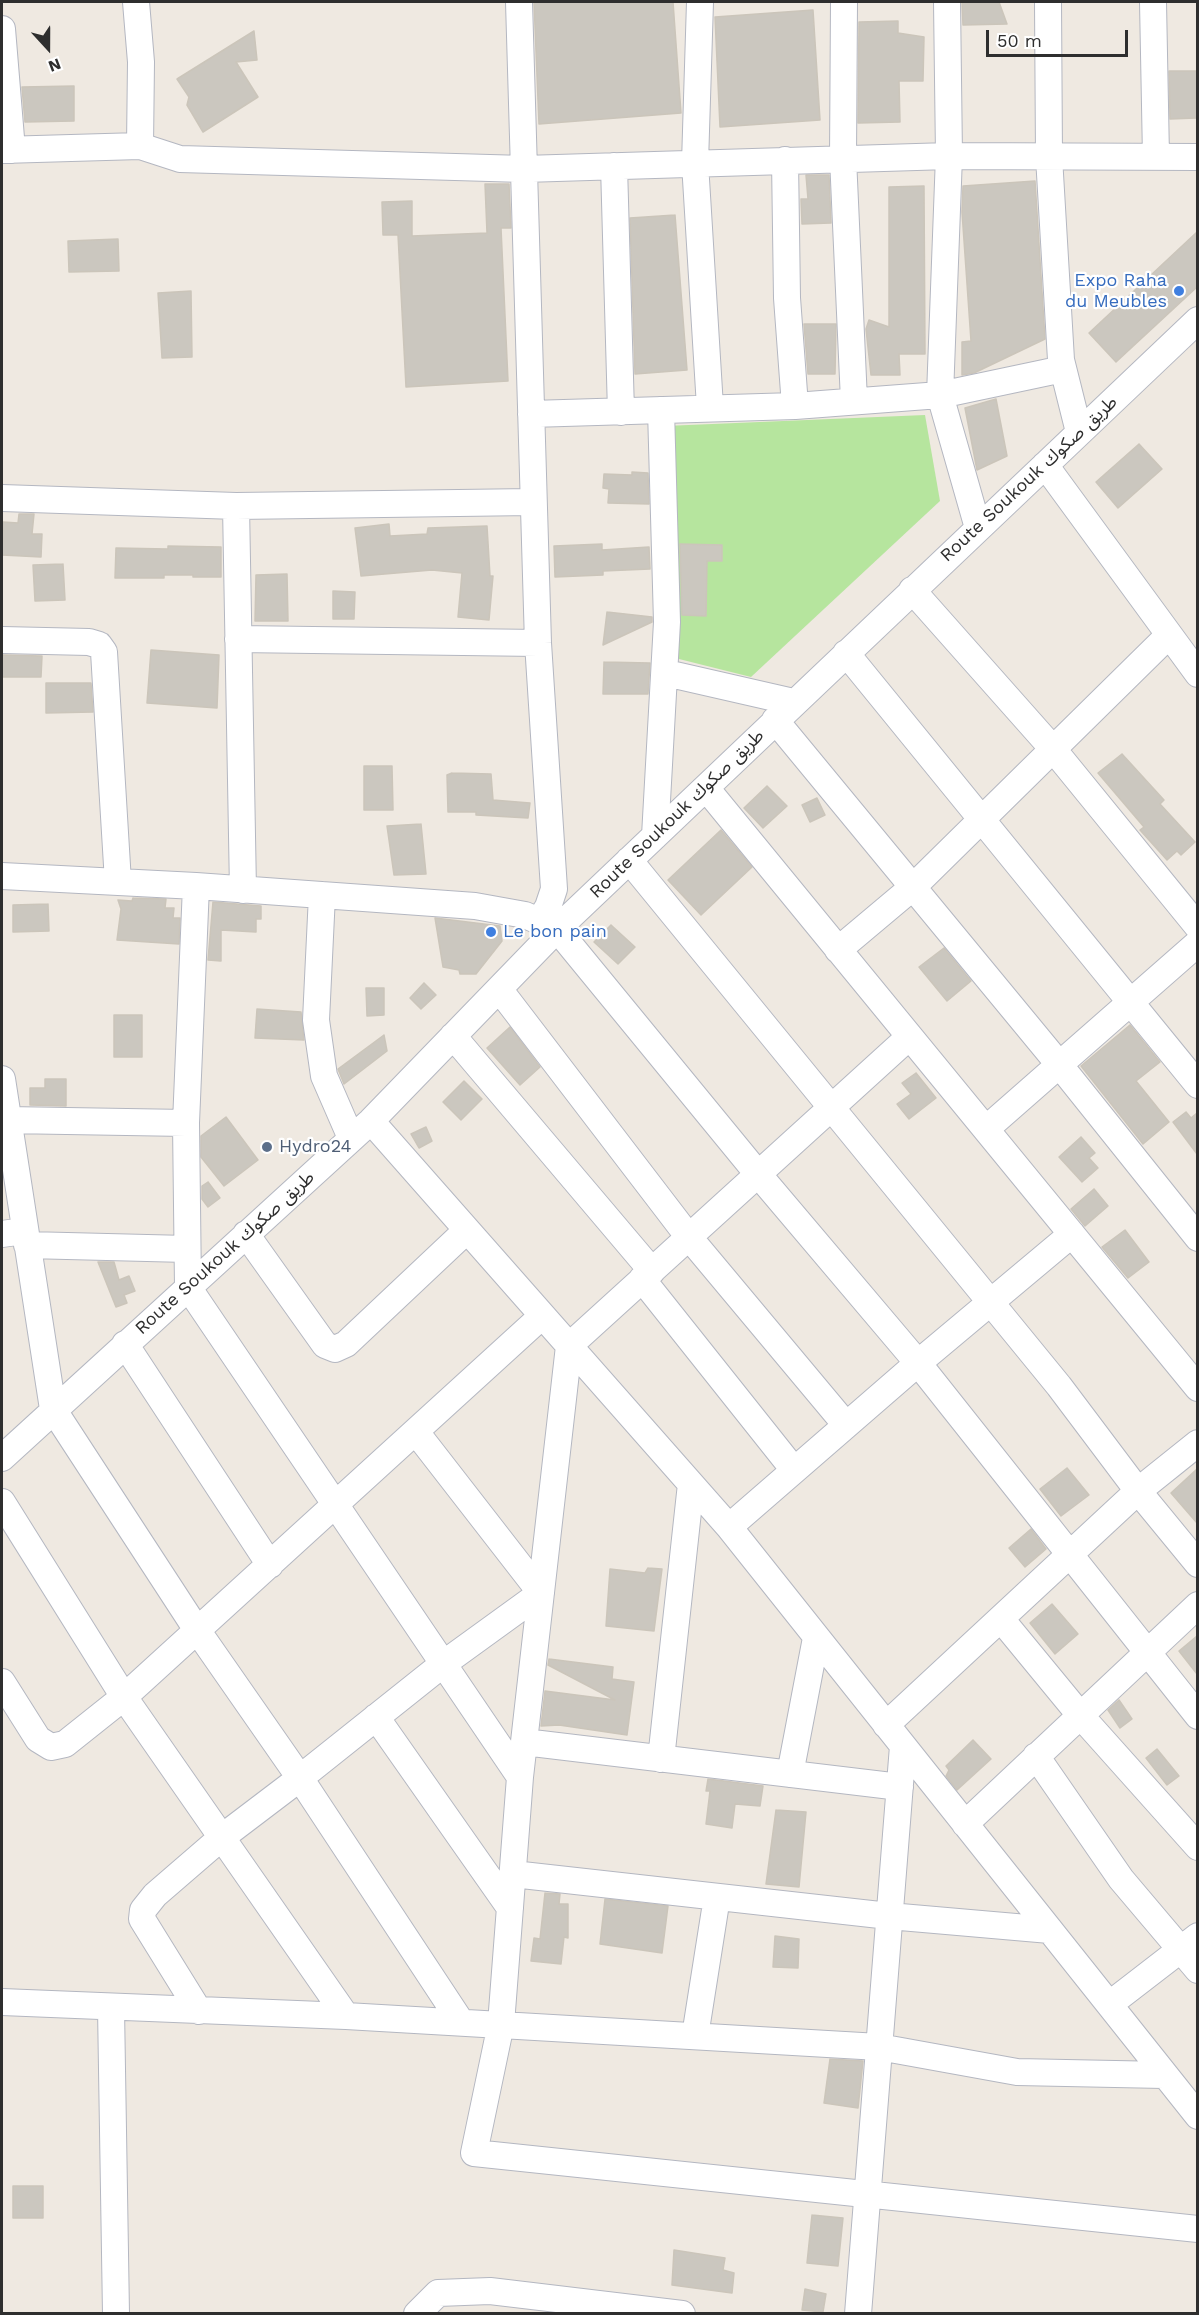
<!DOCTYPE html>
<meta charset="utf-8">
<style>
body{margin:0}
#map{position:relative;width:1199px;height:2315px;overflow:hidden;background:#efe9e1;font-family:"Work Sans",sans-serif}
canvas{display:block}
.frame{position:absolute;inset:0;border:3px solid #2e2e2e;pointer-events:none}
.north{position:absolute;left:18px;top:18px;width:60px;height:60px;-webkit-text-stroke:4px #fff;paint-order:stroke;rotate:159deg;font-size:16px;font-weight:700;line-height:24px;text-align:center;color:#2e2e2e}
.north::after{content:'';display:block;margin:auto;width:21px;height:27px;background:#2e2e2e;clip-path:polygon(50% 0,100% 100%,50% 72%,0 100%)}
.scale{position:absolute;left:986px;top:30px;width:142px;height:27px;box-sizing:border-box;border:3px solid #2e2e2e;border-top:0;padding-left:8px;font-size:18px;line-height:21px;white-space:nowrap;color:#2e2e2e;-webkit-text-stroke:4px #fff;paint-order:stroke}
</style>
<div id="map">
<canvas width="1199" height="2315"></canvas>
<div class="frame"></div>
<div class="north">N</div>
<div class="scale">50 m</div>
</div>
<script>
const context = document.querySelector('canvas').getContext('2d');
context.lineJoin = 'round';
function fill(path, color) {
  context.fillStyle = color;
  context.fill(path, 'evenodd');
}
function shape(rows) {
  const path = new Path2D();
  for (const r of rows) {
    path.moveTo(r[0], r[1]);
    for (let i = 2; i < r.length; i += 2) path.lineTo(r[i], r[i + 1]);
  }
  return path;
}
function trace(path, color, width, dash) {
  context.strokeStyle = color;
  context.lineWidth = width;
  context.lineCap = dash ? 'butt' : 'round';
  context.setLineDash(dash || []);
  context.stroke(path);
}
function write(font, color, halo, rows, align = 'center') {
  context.font = font + ' "Work Sans","Noto Sans Arabic",sans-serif';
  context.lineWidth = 4.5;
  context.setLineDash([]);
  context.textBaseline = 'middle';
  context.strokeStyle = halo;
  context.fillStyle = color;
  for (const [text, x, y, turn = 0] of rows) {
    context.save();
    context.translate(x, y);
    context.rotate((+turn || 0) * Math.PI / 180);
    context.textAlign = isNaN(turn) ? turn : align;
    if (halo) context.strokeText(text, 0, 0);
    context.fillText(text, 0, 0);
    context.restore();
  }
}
fill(shape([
 [925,415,940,501,751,677,675,658,665,426]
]), '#b6e59e');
const building = shape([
 [534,2,673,2,681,113,539,124,534,2],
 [962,2,999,2,1007,24,963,25,962,2],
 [813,10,820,120,720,127,715,17,813,10],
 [898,21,898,33,924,37,923,81,899,81,900,122,858,123,859,22,898,21],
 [254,31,257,60,236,62,258,97,203,132,187,105,189,97,177,79,254,31],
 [1169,71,1197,71,1197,118,1170,119,1169,71],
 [74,86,74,121,25,122,22,87,74,86],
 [806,175,829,175,831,223,802,224,801,199,808,199,806,175],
 [1035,181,1045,339,974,373,962,375,962,342,971,341,962,212,963,186,1035,181],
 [485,184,509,184,511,228,501,228,508,381,406,387,398,235,383,235,382,202,412,201,412,236,487,233,485,184],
 [924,186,925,354,899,354,900,375,871,375,866,329,869,320,889,327,889,187,924,186],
 [675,215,687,370,635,374,630,218,675,215],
 [1197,232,1197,287,1116,362,1089,333,1197,232],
 [118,239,119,271,69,272,68,241,118,239],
 [191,291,192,357,162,358,158,293,191,291],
 [804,324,836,324,835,374,808,374,804,324],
 [996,399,1007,456,977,470,965,408,996,399],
 [1139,444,1162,469,1118,508,1096,482,1139,444],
 [632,472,648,473,649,504,608,503,609,489,603,488,604,474,632,475,632,472],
 [19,514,34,514,32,534,42,534,41,557,2,555,3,522,18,523,19,514],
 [389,524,390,536,427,534,428,528,487,526,490,576,493,576,489,620,458,617,462,573,432,570,361,576,355,528,389,524],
 [602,544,602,550,649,547,650,569,603,571,603,575,555,577,554,546,602,544],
 [680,544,722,545,722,561,707,561,706,616,682,615,680,544],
 [168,546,221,547,221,577,193,577,193,575,164,575,164,578,115,578,116,548,168,549,168,546],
 [63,564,65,600,35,601,33,565,63,564],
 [287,574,288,621,255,621,256,575,287,574],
 [333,591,355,592,354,619,333,619,333,591],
 [607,612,652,617,652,622,603,645,607,612],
 [151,650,219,655,217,708,147,703,151,650],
 [2,655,42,656,41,677,2,677,2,655],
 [604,662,650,663,648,694,603,694,604,662],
 [46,683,91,683,93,712,46,713,46,683],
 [1122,754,1164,800,1160,804,1195,842,1181,855,1177,851,1167,860,1140,830,1144,827,1098,773,1122,754],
 [364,766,392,766,393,810,364,810,364,766],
 [452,773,491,774,493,800,530,803,528,818,476,815,476,812,448,812,447,775,452,773],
 [767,786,787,806,763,828,744,808,767,786],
 [817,798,825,815,810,822,802,805,817,798],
 [421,824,426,874,394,875,387,826,421,824],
 [721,830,752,867,701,915,668,880,721,830],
 [133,898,166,899,165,908,174,908,173,918,180,918,179,944,117,940,121,909,118,900,132,901,133,898],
 [213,902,261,906,261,919,256,919,256,932,221,930,221,961,208,960,213,902],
 [48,904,49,931,13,932,13,905,48,904],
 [435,918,500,926,502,941,476,974,460,974,459,970,443,967,435,918],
 [611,925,635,947,618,964,594,942,611,925],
 [944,948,971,981,947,1001,919,967,944,948],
 [424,983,436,995,421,1009,410,998,424,983],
 [366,988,384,988,384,1015,367,1016,366,988],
 [257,1009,301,1012,304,1040,255,1038,257,1009],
 [114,1015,142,1015,142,1057,114,1057,114,1015],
 [1130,1025,1160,1062,1136,1081,1169,1122,1143,1144,1081,1066,1130,1025],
 [510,1027,540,1067,520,1085,487,1048,510,1027],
 [384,1035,387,1051,344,1084,338,1069,384,1035],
 [916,1073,936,1098,909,1119,897,1104,911,1094,902,1083,916,1073],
 [45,1079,66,1079,66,1106,30,1105,30,1088,45,1088,45,1079],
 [464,1081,482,1099,461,1120,443,1102,464,1081],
 [1186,1112,1191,1118,1197,1113,1197,1154,1173,1122,1186,1112],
 [226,1117,258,1160,224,1186,201,1157,201,1136,226,1117],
 [426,1127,432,1141,419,1148,411,1134,426,1127],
 [1081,1137,1095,1153,1089,1158,1098,1168,1082,1182,1059,1157,1081,1137],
 [208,1182,220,1198,208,1207,202,1199,202,1186,208,1182],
 [1094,1189,1108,1206,1085,1226,1071,1209,1094,1189],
 [1125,1230,1149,1262,1128,1278,1102,1247,1125,1230],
 [98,1262,114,1262,119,1280,129,1276,135,1291,124,1295,127,1303,116,1307,98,1262],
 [1067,1468,1089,1495,1061,1516,1040,1489,1067,1468],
 [1197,1469,1197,1523,1171,1493,1197,1469],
 [1031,1529,1046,1549,1025,1567,1009,1548,1031,1529],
 [648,1568,662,1569,654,1631,606,1626,610,1569,645,1573,648,1568],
 [1052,1604,1078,1634,1055,1654,1030,1623,1052,1604],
 [1197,1636,1197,1674,1179,1651,1197,1636],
 [549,1659,613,1667,612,1679,634,1682,627,1735,559,1725,541,1726,545,1691,615,1700,548,1665,549,1659],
 [1119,1700,1132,1719,1120,1728,1108,1710,1119,1700],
 [973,1740,991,1759,957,1790,946,1776,949,1770,946,1766,973,1740],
 [1157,1749,1179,1776,1167,1785,1146,1758,1157,1749],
 [708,1779,763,1786,760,1806,735,1804,732,1828,706,1824,710,1791,706,1791,708,1779],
 [776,1810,806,1812,799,1887,766,1884,776,1810],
 [545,1893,560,1894,559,1904,568,1904,568,1938,564,1937,561,1964,531,1961,534,1938,540,1939,545,1893],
 [605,1899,668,1906,662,1953,600,1944,605,1899],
 [775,1936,799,1939,798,1968,773,1967,775,1936],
 [830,2059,863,2061,858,2108,824,2103,830,2059],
 [13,2186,43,2186,43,2218,13,2218,13,2186],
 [812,2215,843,2218,838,2266,807,2263,812,2215],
 [674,2250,725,2258,723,2270,734,2273,732,2293,672,2285,674,2250],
 [805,2289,826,2294,823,2312,802,2310,805,2289]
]);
fill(building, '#cbc7bf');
trace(building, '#cbc5ba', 1.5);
const minor = shape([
 [136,2,141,62,140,146,180,159,524,169,949,156,1198,157],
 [519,2,538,643,554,889,548,907,539,921],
 [700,2,695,163,710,407],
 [844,2,843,158,854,401],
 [947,2,949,156,940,395,978,528],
 [1048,2,1049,157,1061,360,1079,432],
 [1153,2,1156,157],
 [2,29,12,150],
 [2,150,140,146],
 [785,160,787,298,795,406],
 [614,166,621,412],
 [531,414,795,406,940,395,1063,369],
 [1045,465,1198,674],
 [2,498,236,506,532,502],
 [236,506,243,890],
 [912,590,1053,749,1198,927],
 [238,639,538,643],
 [2,640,89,642,99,645,104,652,118,882],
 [846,653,1198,1085],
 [666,673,793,702],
 [775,720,1058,1063,1198,1238],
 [706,788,1198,1388],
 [655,836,667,622,661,410],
 [629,860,1059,1386,1138,1491,1198,1564],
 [2,876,196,886,475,906,525,915,557,929,758,1174,918,1363,729,1527],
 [196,886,186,1123,188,1287,520,1777],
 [322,895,316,1020,324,1076,351,1138],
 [838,950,913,887,1169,635],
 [499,989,688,1236,846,1425],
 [453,1036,652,1271],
 [909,1037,569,1346,520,1777,501,2024,474,2153,1198,2229],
 [2,1079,53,1409,197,1630,300,1778,221,1838,155,1895,143,1910,142,1919,199,2011],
 [7,1120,186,1123],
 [371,1121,729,1527,1198,2116],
 [986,1129,1198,943],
 [2,1234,24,1231],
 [246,1234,325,1345,335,1349,346,1344,467,1230],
 [1072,1234,918,1363,1198,1716],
 [27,1245,187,1249],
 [642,1279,794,1470],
 [125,1344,270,1565],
 [416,1432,541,1593,443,1664,300,1778,461,2022],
 [2,1458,371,1121,557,929,1198,320],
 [2,1502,124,1697,346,2016,879,2047,1017,2072,1164,2075],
 [1001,1619,1080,1715,1198,1847],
 [2,1682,38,1739,51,1747,65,1744,124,1697,542,1316],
 [376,1717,510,1908],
 [886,1725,1138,1491,1198,1443],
 [524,1742,900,1787],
 [1036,1756,1121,1879,1198,1970],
 [661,1759,691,1484],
 [790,1774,816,1638],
 [965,1824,1198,1605],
 [513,1874,889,1916,1050,1930],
 [2,2002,346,2016],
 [1110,2004,1198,1936],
 [111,2008,116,2314],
 [695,2036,717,1897],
 [417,2314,438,2293,490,2291,682,2314],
 [858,2314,903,1746]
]);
trace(minor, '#b4b7c1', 28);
trace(minor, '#fff', 26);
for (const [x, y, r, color] of [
 [1179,291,6,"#3f7fe0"],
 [491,932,6,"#3f7fe0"],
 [267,1147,6,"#5c6f8a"]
]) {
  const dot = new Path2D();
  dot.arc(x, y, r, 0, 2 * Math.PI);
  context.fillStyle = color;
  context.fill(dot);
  trace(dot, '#fff', 2);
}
write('18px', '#366cbe', '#fff', [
 ["Expo Raha",1167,281],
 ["du Meubles",1167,302],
 ["Le bon pain",503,932,"left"]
], 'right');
write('18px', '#2e2e2e', '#fff', [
 ["Route Soukouk طريق صكوك",1029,479,-43],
 ["Route Soukouk طريق صكوك",677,814,-44],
 ["Route Soukouk طريق صكوك",225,1253,-42]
]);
write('18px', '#4e5e75', '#fff', [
 ["Hydro24",279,1147]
], 'left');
</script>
